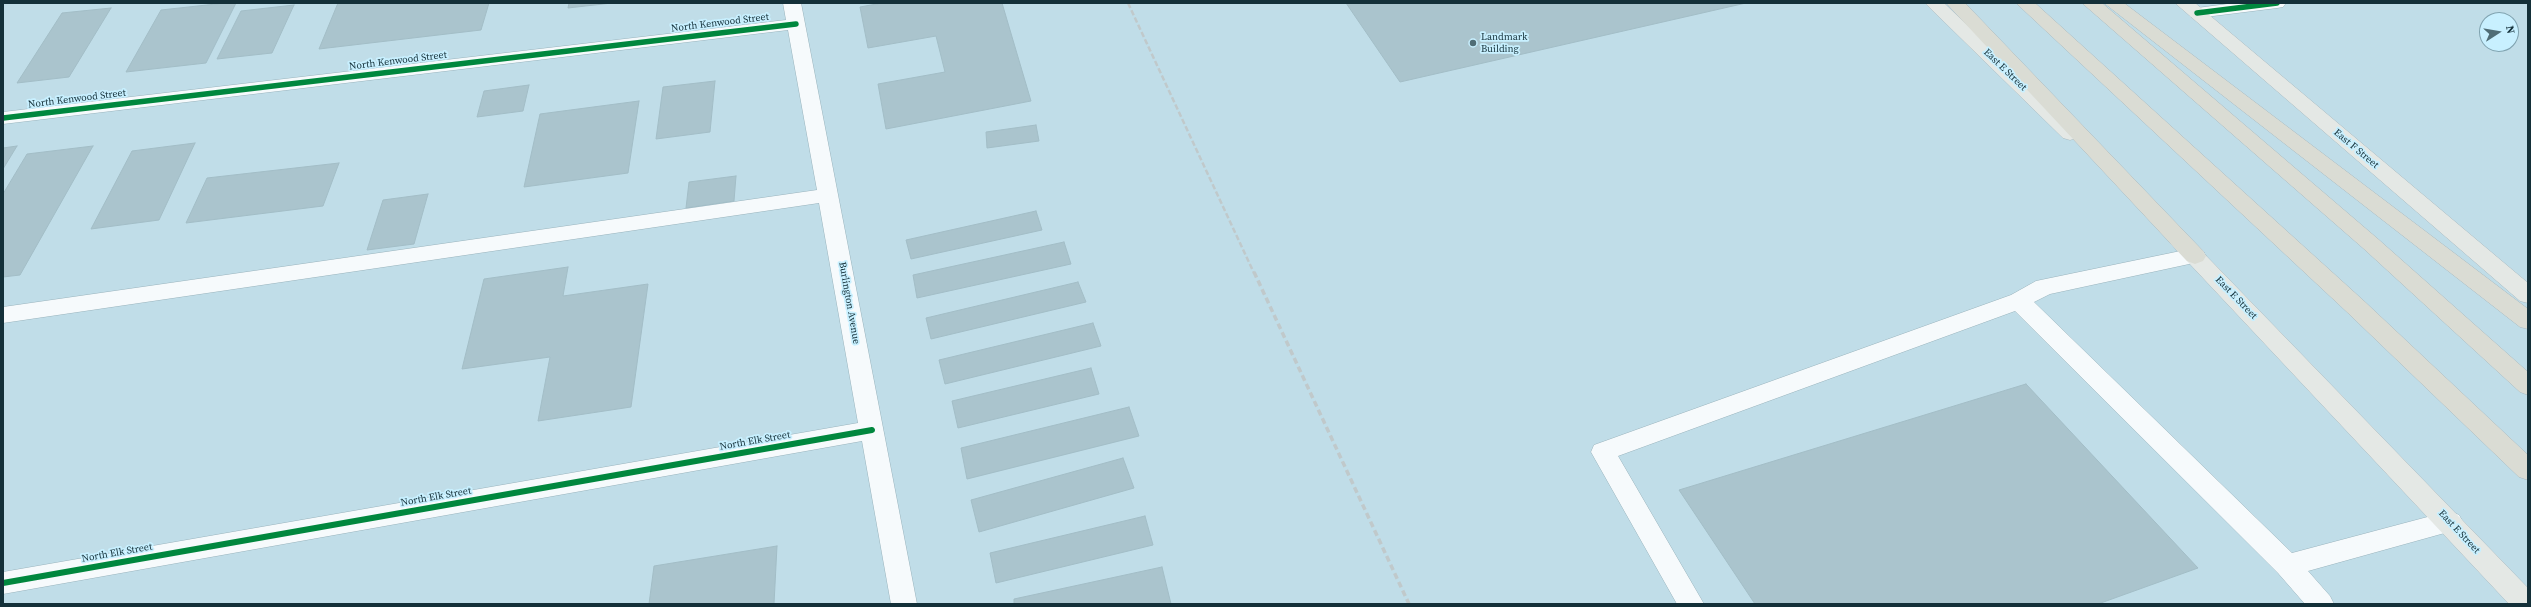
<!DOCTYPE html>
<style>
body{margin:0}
#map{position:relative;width:2531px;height:607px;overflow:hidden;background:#c0dde8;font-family:"Source Serif 4",serif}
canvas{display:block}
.frame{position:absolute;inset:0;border:4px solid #143039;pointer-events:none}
.north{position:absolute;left:2479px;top:12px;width:40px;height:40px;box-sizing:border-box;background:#c8f0ff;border:1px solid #80a3b0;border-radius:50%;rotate:78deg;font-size:11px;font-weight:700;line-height:16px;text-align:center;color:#143039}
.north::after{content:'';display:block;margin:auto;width:14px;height:18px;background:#506d76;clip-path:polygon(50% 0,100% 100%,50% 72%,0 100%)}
</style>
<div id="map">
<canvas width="2531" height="607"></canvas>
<div class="frame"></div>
<div class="north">N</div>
</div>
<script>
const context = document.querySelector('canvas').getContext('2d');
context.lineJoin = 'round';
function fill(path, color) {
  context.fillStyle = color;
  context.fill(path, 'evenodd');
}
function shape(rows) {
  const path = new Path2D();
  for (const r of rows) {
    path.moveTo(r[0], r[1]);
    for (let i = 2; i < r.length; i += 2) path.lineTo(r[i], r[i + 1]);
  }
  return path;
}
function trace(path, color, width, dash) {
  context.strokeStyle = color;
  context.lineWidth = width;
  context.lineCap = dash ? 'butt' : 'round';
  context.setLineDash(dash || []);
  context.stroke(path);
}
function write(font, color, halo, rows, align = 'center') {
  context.font = font + ' "Source Serif 4",serif';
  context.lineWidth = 3.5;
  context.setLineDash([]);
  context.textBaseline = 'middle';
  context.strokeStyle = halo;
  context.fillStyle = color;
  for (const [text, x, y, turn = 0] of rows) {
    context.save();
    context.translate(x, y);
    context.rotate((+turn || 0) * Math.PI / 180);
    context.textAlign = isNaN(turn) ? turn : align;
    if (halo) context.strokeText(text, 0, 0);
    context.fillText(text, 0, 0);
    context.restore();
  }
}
const building = shape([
 [225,3,236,3,206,63,126,72,161,10,225,3],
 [338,3,489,3,481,30,319,49,338,3],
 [569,3,612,3,568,8,569,3],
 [882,3,1002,3,1031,101,886,129,878,84,945,72,936,36,868,48,860,7,882,3],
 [1346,3,1746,3,1400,82,1346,3],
 [294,5,272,53,217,59,241,11,294,5],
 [111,8,69,77,17,83,62,13,111,8],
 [715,81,710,132,656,139,663,87,715,81],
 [529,85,523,111,477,117,484,91,529,85],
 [639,101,628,173,524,187,540,114,639,101],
 [1036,125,1039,141,987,148,986,132,1036,125],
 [195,143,159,220,91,229,132,151,195,143],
 [17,146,3,169,3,148,17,146],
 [93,146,20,275,3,277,3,194,27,154,93,146],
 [339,163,323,206,186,223,207,178,339,163],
 [736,176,734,201,686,208,689,182,736,176],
 [428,194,414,244,367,250,383,200,428,194],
 [1036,211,1042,230,911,259,906,240,1036,211],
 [1064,242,1071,264,917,298,913,275,1064,242],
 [568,267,563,296,648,284,631,407,538,421,550,357,462,369,484,279,568,267],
 [1078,282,1086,302,931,339,926,318,1078,282],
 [1093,323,1101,346,945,384,939,360,1093,323],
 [1091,368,1099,394,958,428,952,401,1091,368],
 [2026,384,2198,568,2098,604,1755,604,1679,490,2026,384],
 [1129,407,1139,436,967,479,961,448,1129,407],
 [1123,458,1134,488,979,532,971,500,1123,458],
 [1145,516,1153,545,996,583,990,553,1145,516],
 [777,546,774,604,649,604,654,566,777,546],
 [1162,567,1171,604,1014,604,1014,599,1162,567]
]);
fill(building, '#aac4cd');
trace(building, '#a2bdc6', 1);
const minor = shape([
 [783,3,801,3,917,604,891,604,862,441,3,594,3,572,858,423,819,203,3,323,3,307,817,190,788,30,3,124,3,112,786,20,783,3],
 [2235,3,2286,3,2283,7,2277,8,2197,18,2191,17,2188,13,2191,9,2197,8,2235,3],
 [2195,248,2203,251,2206,256,2203,261,2050,294,2034,302,2292,553,2450,511,2459,515,2463,522,2459,529,2308,571,2330,596,2334,604,2305,604,2278,573,2015,311,1618,456,1704,604,1677,604,1591,452,1594,445,2011,295,2036,281,2195,248]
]);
const major = shape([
 [1925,3,1944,3,2077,130,2080,134,2077,138,2070,140,2063,138,1925,3],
 [2175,3,2195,3,2528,283,2528,303,2520,301,2175,3],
 [2179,233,2186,235,2528,588,2528,604,2509,604,2172,245,2168,240,2172,235,2179,233]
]);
const highway = shape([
 [1946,3,1965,3,2203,251,2206,256,2203,261,2195,264,2187,261,1946,3],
 [2016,3,2035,3,2364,301,2528,455,2528,480,2519,477,2348,313,2016,3],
 [2082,3,2102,3,2378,239,2528,372,2528,395,2520,392,2364,249,2082,3],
 [2104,3,2124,3,2528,309,2528,329,2520,327,2104,3]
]);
trace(minor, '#99b3bc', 1);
trace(major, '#a9bac0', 1);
trace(highway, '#a9bac0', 1);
fill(minor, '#f6fafc');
fill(major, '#e4e8e5');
fill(highway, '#dadcd4');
trace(shape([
 [1128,3,1254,273]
]), '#c0c9cb', 2.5, [5.5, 2.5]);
trace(shape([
 [1254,272,1409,604]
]), '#c0c9cb', 3.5, [6, 3.5]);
trace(shape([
 [2197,13,2277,3],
 [3,118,796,24]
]), '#00873e', 5.5);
trace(shape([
 [3,583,872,430]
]), '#00873e', 6);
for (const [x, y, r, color] of [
 [1473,43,4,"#506d76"]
]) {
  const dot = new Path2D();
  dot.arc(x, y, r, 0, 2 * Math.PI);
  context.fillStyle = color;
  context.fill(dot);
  trace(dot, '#c8f0ff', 1.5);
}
write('10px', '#143039', '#c8f0ff', [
 ["North Kenwood Street",720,23,-7],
 ["North Kenwood Street",398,61,-7],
 ["East E Street",2005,70,44],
 ["North Kenwood Street",77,99,-7],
 ["East F Street",2356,149,40],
 ["East E Street",2236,298,46],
 ["Burlington Avenue",849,303,80],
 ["North Elk Street",755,441,-10],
 ["North Elk Street",436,497,-10],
 ["East E Street",2459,532,47],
 ["North Elk Street",117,553,-10]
]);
write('10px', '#143039', '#c8f0ff', [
 ["Landmark",1481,37],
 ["Building",1481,49]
], 'left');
</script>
